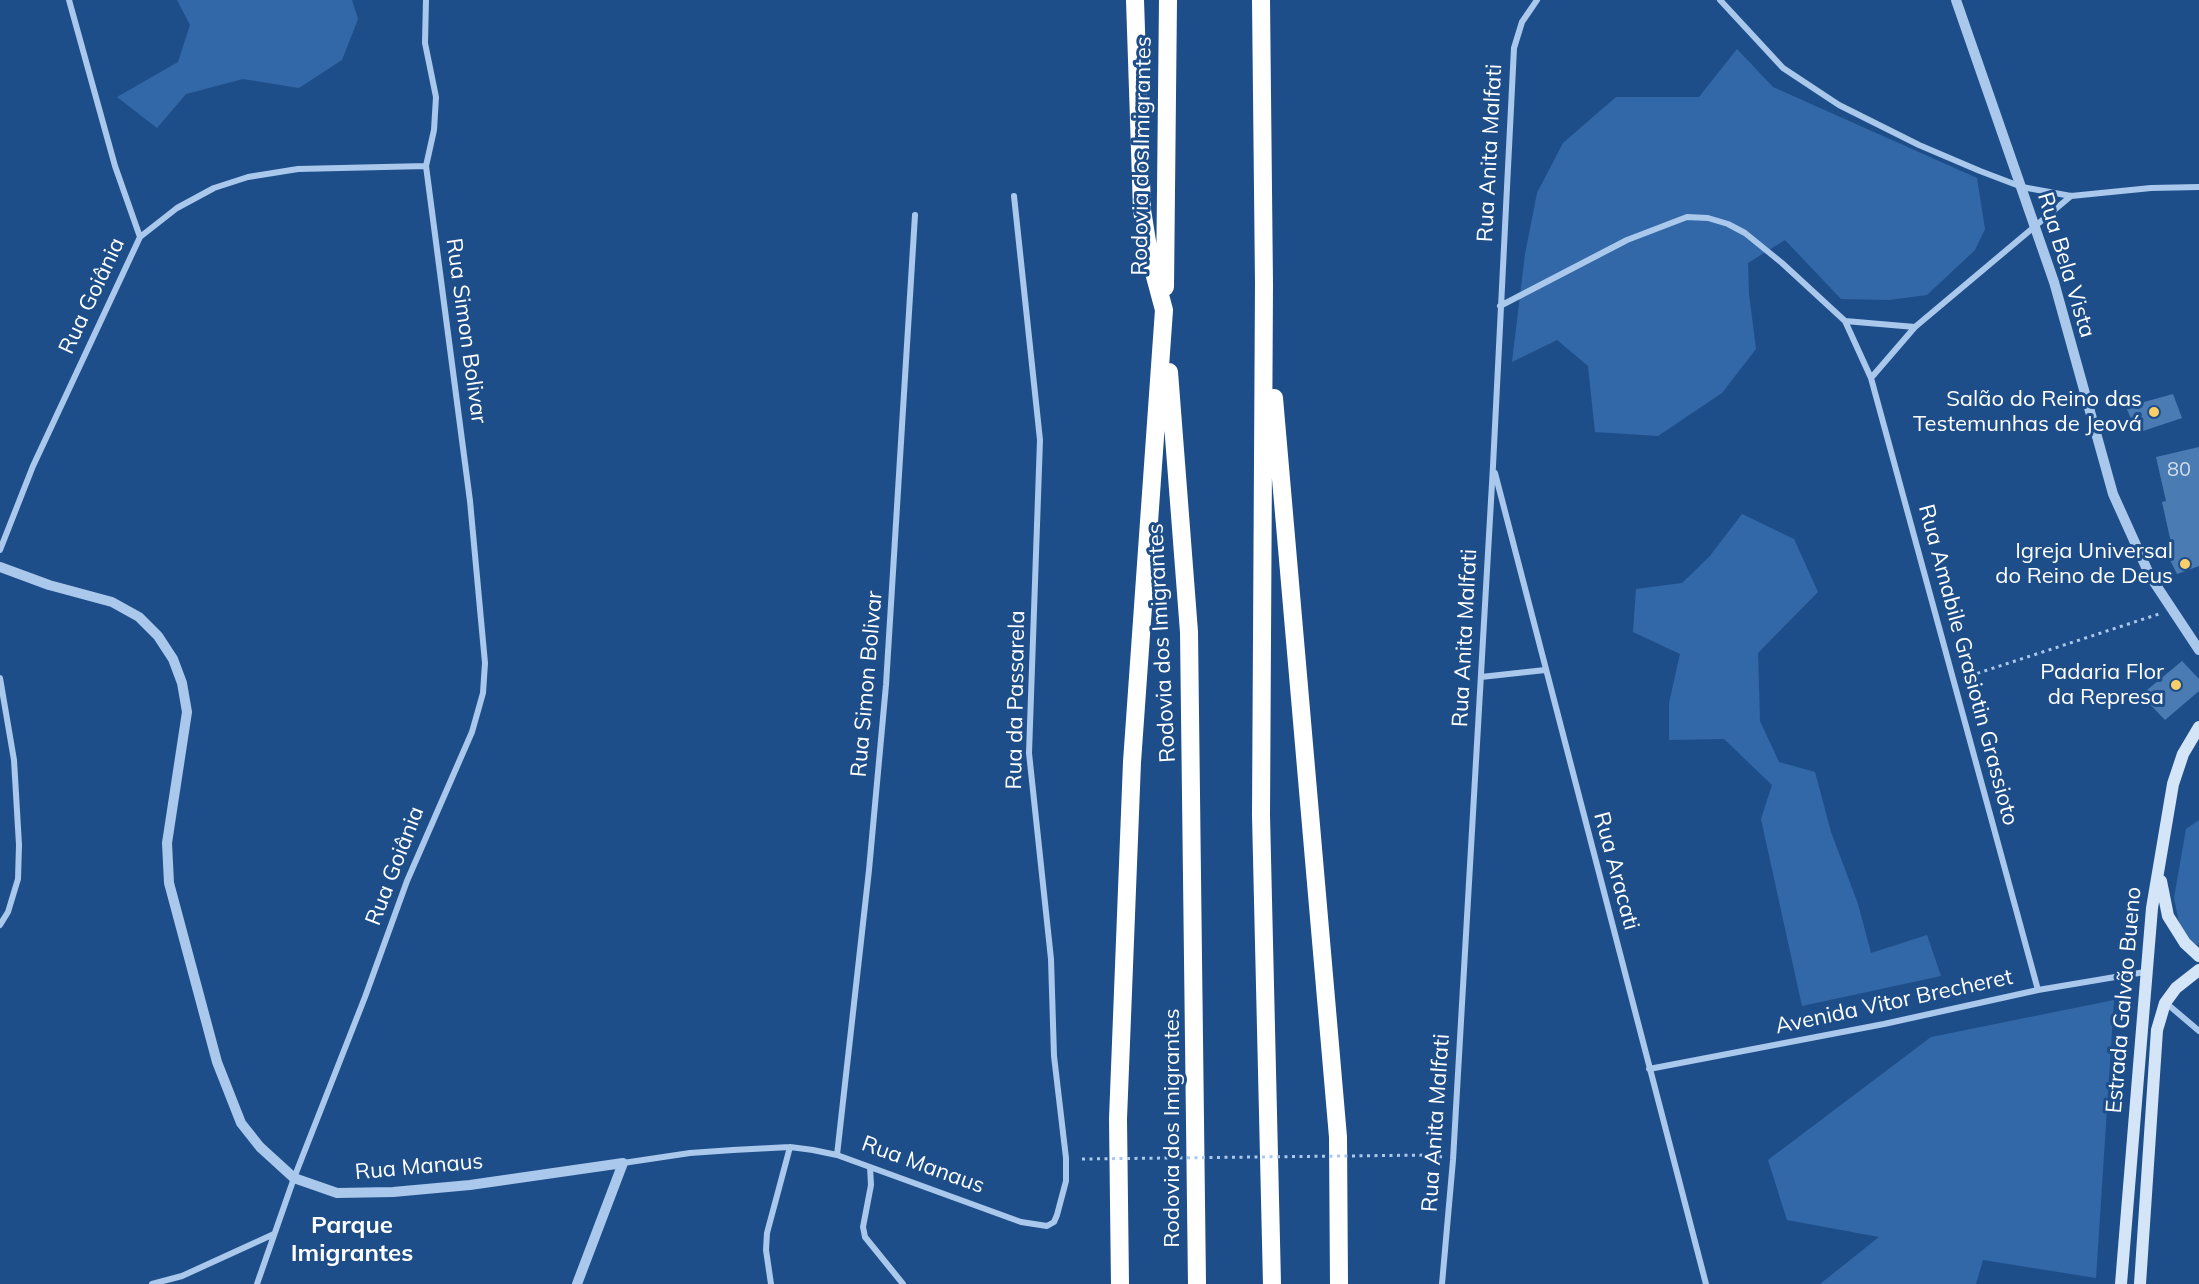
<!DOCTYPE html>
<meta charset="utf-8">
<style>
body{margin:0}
canvas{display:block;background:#1e4e89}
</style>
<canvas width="2199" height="1284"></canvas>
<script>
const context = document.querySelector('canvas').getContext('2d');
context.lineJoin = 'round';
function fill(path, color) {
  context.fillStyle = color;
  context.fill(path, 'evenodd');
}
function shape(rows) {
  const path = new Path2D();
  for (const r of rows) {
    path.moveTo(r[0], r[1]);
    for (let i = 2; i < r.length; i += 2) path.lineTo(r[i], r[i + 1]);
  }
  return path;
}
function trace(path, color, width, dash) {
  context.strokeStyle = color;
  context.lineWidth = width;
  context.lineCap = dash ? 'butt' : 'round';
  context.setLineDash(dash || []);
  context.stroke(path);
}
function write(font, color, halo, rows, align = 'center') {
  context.font = font + ' Mulish,sans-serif';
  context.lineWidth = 6;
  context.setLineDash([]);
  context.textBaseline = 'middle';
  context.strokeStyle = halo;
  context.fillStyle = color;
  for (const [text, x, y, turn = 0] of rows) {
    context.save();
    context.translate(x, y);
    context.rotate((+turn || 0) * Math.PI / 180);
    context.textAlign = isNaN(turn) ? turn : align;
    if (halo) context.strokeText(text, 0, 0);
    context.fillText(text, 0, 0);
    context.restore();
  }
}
fill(shape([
 [177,0,352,0,358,19,342,60,299,88,243,79,186,94,157,128,117,97,178,62,190,25],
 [1737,49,1773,87,1977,178,1985,229,1975,250,1927,295,1889,300,1841,299,1785,240,1748,263,1749,294,1756,349,1722,393,1658,436,1595,432,1588,366,1557,340,1512,362,1525,254,1537,193,1563,143,1616,97,1699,97],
 [1742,514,1794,539,1818,592,1758,653,1760,721,1779,762,1815,772,1831,832,1858,904,1871,953,1927,935,1941,976,1802,1006,1761,819,1772,785,1724,739,1669,740,1669,703,1680,654,1633,632,1636,589,1682,583,1709,557],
 [2199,820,2199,945,2192,943,2180,927,2174,898,2186,829],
 [2114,1000,2096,1278,1983,1260,1976,1284,1820,1284,1879,1237,1787,1220,1768,1160,1931,1037]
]), '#3268a7');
fill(shape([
 [2173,394,2182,418,2137,433,2126,407],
 [2199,447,2199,566,2177,574,2169,558,2174,556,2162,502,2166,501,2156,457],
 [2182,661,2199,679,2199,691,2165,720,2141,695]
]), '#4b7bb3');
trace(shape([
 [1963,678,2159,614],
 [1432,1155,1442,1157]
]), '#a9c8eb', 3, [3, 4.5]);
trace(shape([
 [69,0,115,166,140,237],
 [1720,0,1783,68,1839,105,1919,145,1980,171,2022,187,2071,196,2151,188,2199,187],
 [1500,306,1627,240,1687,217,1708,218,1728,224,1745,233,1782,263,1845,321,1871,378,2038,990],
 [1845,321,1915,327],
 [1871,378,1915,327,2071,196],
 [1495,473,1706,1284],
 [0,550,33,466,140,237,177,208,214,188,248,177,298,169,426,166],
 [1481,677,1545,670],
 [0,678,14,760,19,845,18,879,8,912,0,925],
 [2166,1003,2199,1031],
 [1649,1069,1884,1024,2038,990,2145,972],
 [837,1155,869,870,886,685,915,215],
 [623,1163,690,1153,733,1150,790,1147,813,1150,837,1155,1021,1222,1047,1226,1054,1222,1057,1215,1066,1181,1066,1158,1054,1056,1051,959,1029,753,1040,440,1014,196],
 [870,1167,871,1185,863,1227,865,1237,903,1284],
 [152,1284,182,1276,274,1234],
 [257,1284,294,1178,365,997,407,881,472,732,483,693,485,663,470,501,426,166,434,130,436,97,425,43,426,0],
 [771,1284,766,1250,767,1233,790,1147],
 [1442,1284,1453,1160,1493,466,1514,48,1522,22,1537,0]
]), '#a9c8eb', 6);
trace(shape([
 [1956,0,2054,282,2113,494,2150,576,2199,650],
 [0,567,49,585,112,602,139,617,158,636,173,659,182,683,187,712,167,843,169,883,217,1062,241,1123,260,1147,294,1178,337,1193,393,1192,470,1185,623,1163,577,1284]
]), '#a9c8eb', 10);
trace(shape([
 [2161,881,2168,916,2185,943,2199,956],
 [2121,1284,2152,908,2173,784,2183,754,2199,727],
 [2140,1284,2157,1030,2165,1003,2176,988,2199,970]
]), '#d5e5f8', 12);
trace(shape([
 [1261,0,1264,284,1261,815,1272,1284],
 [1165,287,1168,0],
 [1169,372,1189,632,1197,1284],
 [1274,398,1338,1137,1339,1284],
 [1120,1284,1118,1119,1132,762,1164,310,1149,254,1142,210,1135,0]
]), '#fff', 18);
trace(shape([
 [1082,1159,1432,1155]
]), '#a9c8eb', 3, [3, 4.5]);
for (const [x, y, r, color] of [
 [2154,412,6,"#facf68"],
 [2185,564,6,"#facf68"],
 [2176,685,6,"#facf68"]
]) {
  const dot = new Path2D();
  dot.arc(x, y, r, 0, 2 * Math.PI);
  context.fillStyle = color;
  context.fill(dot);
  trace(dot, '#1e4e89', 2);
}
write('20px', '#d2deec', null, [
 ["80",2179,470]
]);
write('22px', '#fff', '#1e4e89', [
 ["Rua Anita Malfati",1490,153,-87],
 ["Rodovia dos Imigrantes",1142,156,-89],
 ["Rua Bela Vista",2066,265,73],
 ["Rua Goiânia",92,296,-65],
 ["Rua Simon Bolivar",466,331,82],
 ["Rua Anita Malfati",1465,638,-87],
 ["Rodovia dos Imigrantes",1162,643,-93],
 ["Rua Amabile Grasiotin Grassioto",1968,665,75],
 ["Rua Simon Bolivar",867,684,-85],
 ["Rua da Passarela",1016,700,-89],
 ["Rua Goiânia",395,866,-69],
 ["Rua Aracati",1616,871,75],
 ["Estrada Galvão Bueno",2124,1000,-85],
 ["Avenida Vitor Brecheret",1894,1002,-12],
 ["Rua Anita Malfati",1436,1123,-86],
 ["Rodovia dos Imigrantes",1172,1128,-90],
 ["Rua Manaus",923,1165,20],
 ["Rua Manaus",419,1167,-5]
]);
write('22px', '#fff', '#1e4e89', [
 ["Salão do Reino das",2142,399],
 ["Testemunhas de Jeová",2142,424],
 ["Igreja Universal",2173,551],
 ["do Reino de Deus",2173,576],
 ["Padaria Flor",2164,672],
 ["da Represa",2164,697]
], 'right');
write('bold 24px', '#fff', '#1e4e89', [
 ["Parque",352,1226],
 ["Imigrantes",352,1254]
]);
</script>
